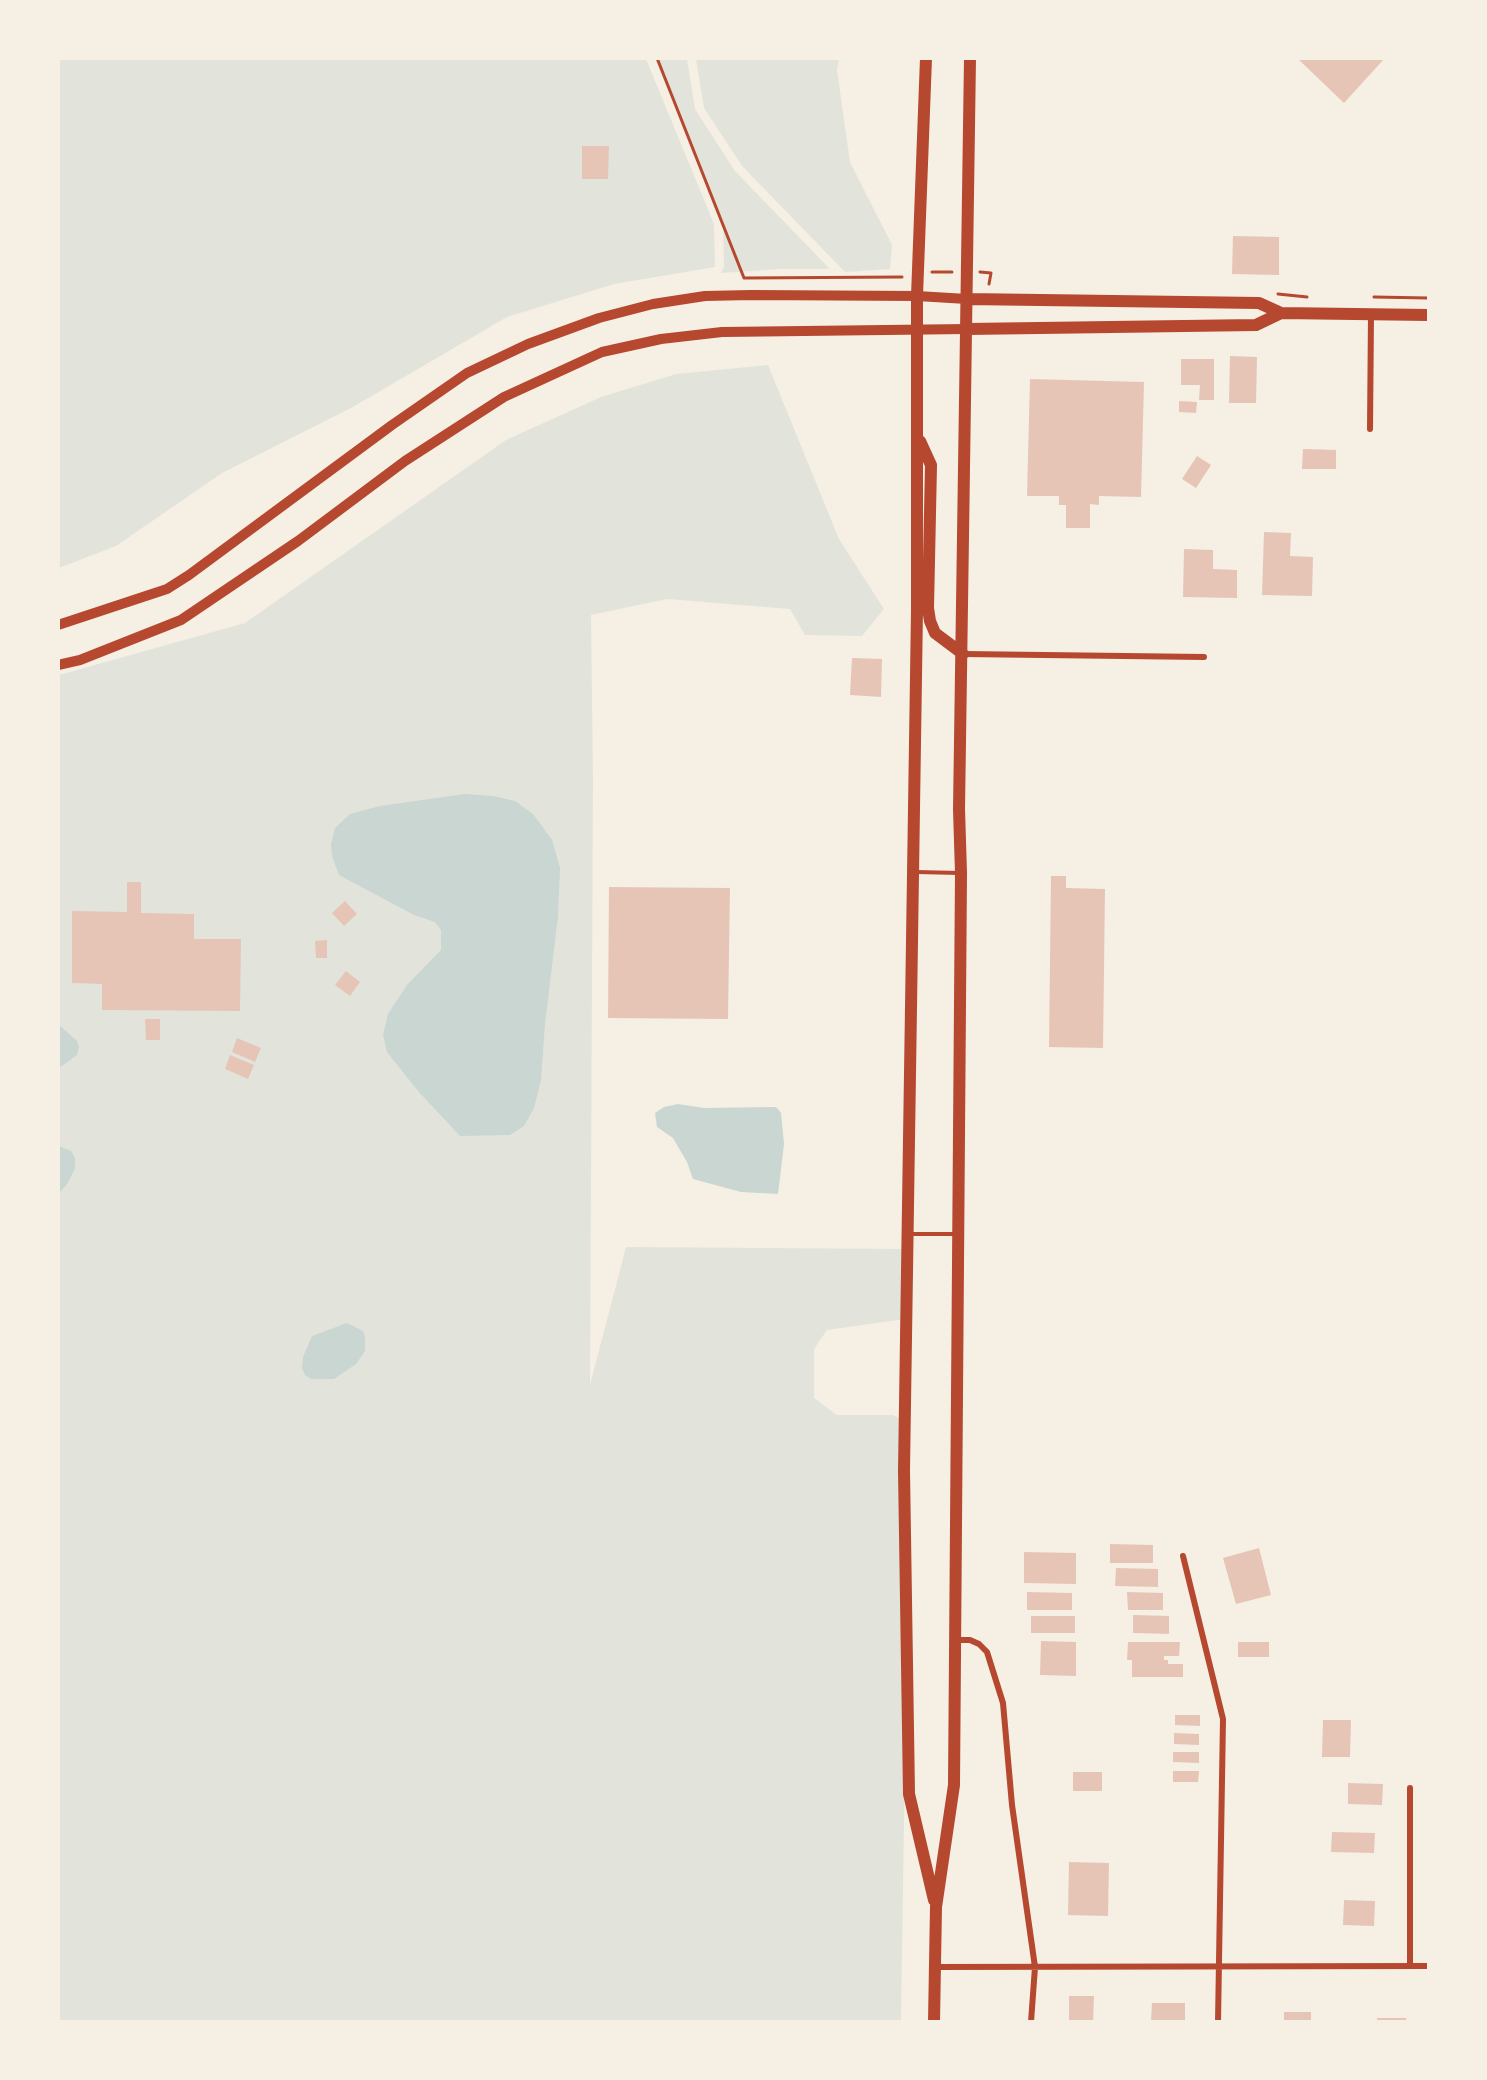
<!DOCTYPE html>
<style>
body{margin:0}
#map{position:relative;width:1487px;height:2080px;overflow:hidden;background:#f6efe4;font-family:"Noto Sans",sans-serif}
canvas{display:block}
.frame{position:absolute;inset:0;border:60px solid #f6efe4;pointer-events:none}
</style>
<div id="map">
<canvas width="1487" height="2080"></canvas>
<div class="frame"></div>
</div>
<script>
const context = document.querySelector('canvas').getContext('2d');
context.lineJoin = 'round';
function fill(path, color) {
  context.fillStyle = color;
  context.fill(path, 'evenodd');
}
function shape(rows) {
  const path = new Path2D();
  for (const r of rows) {
    path.moveTo(r[0], r[1]);
    for (let i = 2; i < r.length; i += 2) path.lineTo(r[i], r[i + 1]);
  }
  return path;
}
function trace(path, color, width, dash) {
  context.strokeStyle = color;
  context.lineWidth = width;
  context.lineCap = dash ? 'butt' : 'round';
  context.setLineDash(dash || []);
  context.stroke(path);
}
fill(shape([
 [59,59,646,59,714,224,715,267,614,284,507,317,351,408,222,473,116,546,59,568],
 [655,59,687,59,695,109,735,171,830,269,781,269,721,273,724,267,723,221],
 [696,59,839,59,837,70,850,162,892,245,890,269,845,272,742,166,704,108],
 [768,365,839,539,884,609,862,636,805,635,790,609,667,599,591,615,593,781,590,1385,626,1247,905,1249,905,1319,827,1330,814,1349,814,1398,837,1415,893,1415,910,1423,901,2021,59,2022,59,675,245,623,506,440,601,397,676,374]
]), '#e2e4dc');
fill(shape([
 [465,794,493,796,515,801,533,814,552,840,560,868,558,916,545,1024,541,1080,534,1108,524,1126,510,1135,460,1136,418,1091,387,1052,383,1035,388,1014,407,985,441,950,441,930,435,922,414,915,339,875,332,856,331,844,335,828,350,814,380,806],
 [59,1025,77,1041,79,1047,77,1055,59,1068],
 [678,1104,704,1108,776,1107,781,1113,784,1144,778,1194,741,1192,693,1179,687,1162,673,1138,657,1127,655,1113,664,1107],
 [59,1146,71,1151,75,1158,75,1168,68,1183,59,1193],
 [347,1323,363,1331,365,1338,365,1351,356,1364,334,1379,311,1379,305,1375,302,1368,303,1357,312,1336]
]), '#c9d6d2');
fill(shape([
 [1297,58,1385,58,1344,103],
 [582,146,609,146,608,179,582,179],
 [1233,236,1279,237,1279,275,1232,274],
 [1230,356,1257,357,1256,403,1229,403],
 [1181,359,1214,359,1214,400,1199,400,1200,385,1181,385],
 [1030,379,1144,382,1141,497,1099,496,1099,505,1090,504,1090,528,1066,528,1066,505,1059,505,1059,496,1027,496],
 [1179,401,1197,402,1196,413,1179,412],
 [1303,449,1336,450,1336,469,1302,469],
 [1197,456,1211,465,1196,488,1182,479],
 [1264,532,1291,533,1290,556,1313,557,1312,596,1262,595],
 [1184,549,1213,550,1213,569,1237,570,1237,598,1183,597],
 [852,658,882,659,881,697,850,695],
 [1051,876,1066,876,1066,888,1105,889,1103,1048,1049,1047],
 [127,882,141,882,141,913,194,914,194,939,241,939,240,1011,102,1010,102,984,72,983,72,911,127,912],
 [609,887,730,888,728,1019,608,1018],
 [345,901,357,914,344,926,332,913],
 [327,940,327,958,316,958,315,941],
 [346,971,360,982,350,996,335,985],
 [145,1019,160,1019,160,1040,146,1040],
 [237,1038,261,1048,255,1062,232,1052],
 [230,1055,254,1065,248,1079,225,1069],
 [1110,1544,1153,1545,1153,1563,1110,1563],
 [1259,1548,1271,1595,1236,1604,1223,1558],
 [1024,1552,1076,1553,1076,1584,1024,1583],
 [1116,1568,1158,1569,1158,1587,1115,1586],
 [1027,1592,1072,1593,1072,1610,1027,1610],
 [1127,1592,1163,1593,1163,1610,1128,1610],
 [1133,1615,1169,1616,1169,1634,1133,1633],
 [1031,1616,1075,1616,1075,1633,1031,1633],
 [1041,1641,1076,1642,1076,1676,1040,1675],
 [1128,1642,1180,1642,1179,1656,1164,1656,1164,1660,1168,1660,1168,1664,1183,1664,1183,1677,1132,1677,1132,1660,1127,1660],
 [1238,1642,1269,1642,1269,1657,1238,1657],
 [1175,1715,1200,1715,1200,1726,1175,1725],
 [1323,1720,1351,1720,1350,1757,1322,1757],
 [1174,1733,1199,1734,1199,1745,1174,1744],
 [1173,1752,1199,1752,1199,1763,1173,1762],
 [1173,1771,1199,1771,1198,1782,1173,1782],
 [1073,1772,1102,1772,1102,1791,1073,1791],
 [1348,1783,1383,1784,1382,1805,1348,1804],
 [1332,1832,1375,1833,1374,1853,1331,1852],
 [1069,1862,1109,1863,1108,1916,1068,1915],
 [1344,1900,1375,1901,1374,1926,1343,1925],
 [1069,1996,1094,1996,1093,2022,1069,2022],
 [1152,2003,1185,2003,1185,2022,1151,2022],
 [1284,2012,1311,2012,1311,2022,1284,2022],
 [1377,2018,1406,2018,1406,2022,1377,2022]
]), '#e6c5b7');
trace(shape([
 [657,58,744,278,902,277],
 [932,272,952,272],
 [980,272,991,273,989,284],
 [1278,294,1307,297],
 [1374,297,1428,298]
]), '#b5482f', 3);
trace(shape([
 [916,872,960,873],
 [908,1234,955,1234]
]), '#b5482f', 4);
trace(shape([
 [1370,429,1371,315],
 [963,654,1204,657],
 [1183,1556,1223,1719,1218,2022],
 [955,1640,970,1640,979,1644,987,1652,1003,1703,1012,1805,1035,1967,1031,2022],
 [1410,1966,1410,1788],
 [935,1967,1428,1966]
]), '#b5482f', 6);
trace(shape([
 [58,625,167,589,189,575,392,425,467,373,528,344,599,318,653,304,705,296,751,295,917,296,967,299],
 [58,665,80,660,181,620,298,541,405,461,504,397,602,352,661,339,722,332,967,329]
]), '#b5482f', 10);
trace(shape([
 [926,58,917,296,917,610,904,1470,909,1794,934,1900],
 [967,299,1259,303,1281,313,1428,315],
 [967,329,1256,325,1281,313],
 [920,441,931,465,928,608,930,621,935,633,963,654],
 [934,2022,936,1907,954,1785,961,873,959,809,970,58]
]), '#b5482f', 12);
</script>
